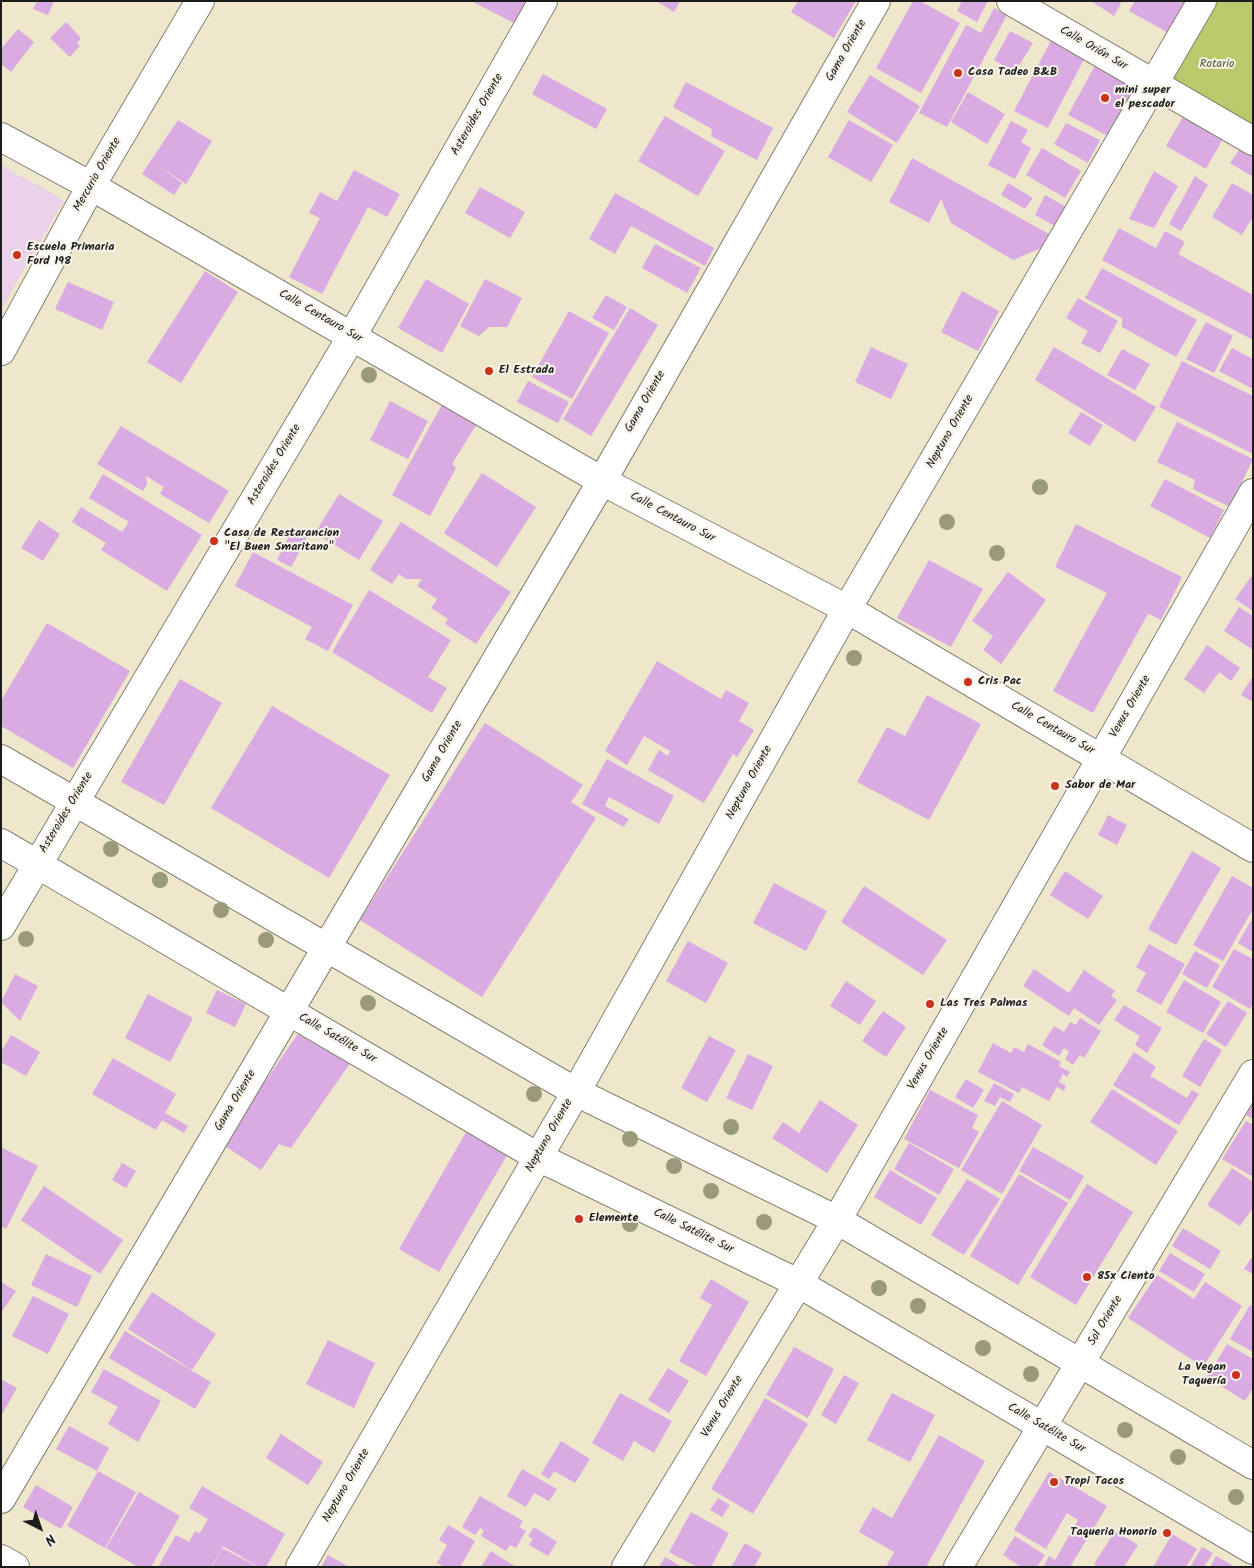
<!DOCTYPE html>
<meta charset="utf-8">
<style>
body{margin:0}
#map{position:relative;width:1254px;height:1568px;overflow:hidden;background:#efe7cc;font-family:Kalam,sans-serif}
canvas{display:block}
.frame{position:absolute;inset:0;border:2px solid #1c1c1c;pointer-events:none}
.north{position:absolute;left:15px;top:1503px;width:50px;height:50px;-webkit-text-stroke:4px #f7f3e8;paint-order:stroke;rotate:139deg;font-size:14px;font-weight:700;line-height:20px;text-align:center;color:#1c1c1c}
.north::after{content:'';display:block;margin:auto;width:18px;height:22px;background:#1c1c1c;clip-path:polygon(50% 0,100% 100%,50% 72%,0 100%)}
</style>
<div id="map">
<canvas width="1254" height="1568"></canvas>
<div class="frame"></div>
<div class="north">N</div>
</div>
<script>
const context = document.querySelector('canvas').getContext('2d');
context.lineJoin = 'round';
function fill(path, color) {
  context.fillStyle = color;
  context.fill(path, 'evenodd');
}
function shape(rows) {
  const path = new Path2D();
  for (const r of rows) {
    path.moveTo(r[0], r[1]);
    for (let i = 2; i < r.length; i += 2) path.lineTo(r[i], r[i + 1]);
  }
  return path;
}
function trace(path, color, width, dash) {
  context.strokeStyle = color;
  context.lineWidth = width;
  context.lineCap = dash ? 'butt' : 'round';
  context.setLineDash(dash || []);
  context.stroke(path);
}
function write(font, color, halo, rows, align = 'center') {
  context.font = font + ' Kalam,sans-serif';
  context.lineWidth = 4;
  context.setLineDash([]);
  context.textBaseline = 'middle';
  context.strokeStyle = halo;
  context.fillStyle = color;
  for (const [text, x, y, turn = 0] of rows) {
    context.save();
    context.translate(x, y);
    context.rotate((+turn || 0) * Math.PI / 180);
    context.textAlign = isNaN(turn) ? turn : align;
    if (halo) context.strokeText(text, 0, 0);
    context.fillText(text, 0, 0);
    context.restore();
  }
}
fill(shape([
 [1,165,64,200,1,309]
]), '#ecd1ea');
fill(shape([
 [1212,1,1253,1,1253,126,1166,80]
]), '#b9c96b');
fill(shape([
 [37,1,54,1,48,15,33,9],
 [471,1,530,1,518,25],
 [656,1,680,1,674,12],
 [798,1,856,1,834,38,791,12],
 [913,1,920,1,960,23,921,93,876,68],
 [962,1,988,1,977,22,957,11],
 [1091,1,1122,1,1114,16],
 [1135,1,1192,1,1172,35,1129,11],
 [994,8,1007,15,947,127,919,113,966,25,981,33],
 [66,22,81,38,77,43,80,46,70,57,50,38],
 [18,29,34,42,11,72,1,64,1,49],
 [1010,31,1033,43,1015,72,994,60],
 [1055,33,1089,50,1048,128,1014,111],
 [1099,58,1142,82,1112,138,1068,115],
 [543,74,607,109,596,129,532,94],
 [870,75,920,106,897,143,847,112],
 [686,82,773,128,757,160,711,136,712,129,673,107],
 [968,92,1005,114,987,144,951,122],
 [1186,112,1225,135,1206,169,1166,146],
 [665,116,725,151,698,196,638,161],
 [178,120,212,141,186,184,159,166,182,183,174,195,142,174],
 [849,120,893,145,871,182,828,157],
 [1011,121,1028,130,1021,142,1031,148,1015,179,988,165],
 [1066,123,1100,140,1088,163,1054,144],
 [1244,143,1253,149,1253,177,1230,163],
 [1042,148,1081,171,1065,198,1026,175],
 [912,158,1049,234,1041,248,1013,260,951,223,941,199,929,223,889,202],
 [354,170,400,194,387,217,368,207,322,294,289,277,320,218,309,213,320,192,337,201],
 [1154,171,1178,186,1154,228,1129,219],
 [1195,176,1208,185,1181,231,1169,224],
 [1008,183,1033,198,1025,209,1001,195],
 [1232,183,1253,195,1253,217,1242,235,1212,217],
 [480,187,525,212,510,238,465,213],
 [615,193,714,248,705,266,631,226,615,254,589,239],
 [1045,195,1070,209,1059,228,1035,215],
 [1119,228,1156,248,1165,231,1185,242,1178,254,1253,295,1253,340,1102,260],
 [655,244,701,268,687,293,642,268],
 [1102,268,1197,320,1176,357,1122,327,1122,318,1085,298],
 [205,271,238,292,181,383,147,362],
 [426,279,469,304,442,353,398,328],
 [485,279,522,298,507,327,489,327,479,336,460,326],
 [68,282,114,302,102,330,55,309],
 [962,291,999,311,978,351,941,332],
 [606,295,627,307,614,330,592,318],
 [1078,298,1118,321,1100,353,1081,343,1088,331,1066,318],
 [630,308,658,325,591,436,563,419],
 [569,311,609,333,572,399,532,377],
 [1206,322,1233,336,1214,373,1186,359],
 [871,347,908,364,891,399,855,382],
 [1054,347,1156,407,1135,442,1035,380],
 [1232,348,1253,359,1253,389,1219,371],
 [1122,349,1150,364,1135,390,1107,375],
 [1182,361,1253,396,1253,454,1159,407],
 [528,381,569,402,558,423,517,402],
 [390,401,428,421,408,459,370,440],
 [444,401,481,417,452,464,456,468,430,516,392,495],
 [1081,412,1103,425,1090,446,1068,433],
 [1177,422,1253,459,1230,507,1193,489,1195,480,1157,462],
 [121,426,229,491,209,523,160,494,164,487,146,476,147,484,143,491,97,464],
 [482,473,536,507,497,567,444,533],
 [103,474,202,535,167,591,101,550,106,543,72,522,81,507,122,532,129,522,89,498],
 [1165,479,1224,510,1210,538,1150,506],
 [339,494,383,521,359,560,315,533],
 [39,520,60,534,43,561,21,548],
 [401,522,511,592,476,644,445,624,448,619,431,608,437,599,417,586,422,579,406,579,399,574,392,584,370,570],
 [1076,524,1182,577,1161,620,1139,609,1148,614,1093,713,1053,691,1107,593,1055,567],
 [293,528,308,536,291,567,277,560],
 [253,552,353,605,328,651,305,639,312,627,235,586],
 [929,560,983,589,951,647,897,618],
 [1008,572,1046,600,1001,664,983,650,993,636,972,621],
 [1253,574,1253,611,1235,599],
 [369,590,451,640,428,677,447,688,432,713,332,652],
 [1239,607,1253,616,1253,650,1224,631],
 [47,623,130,671,73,768,1,726,1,701],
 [1207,645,1240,668,1231,681,1219,672,1204,693,1184,679],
 [657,661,721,699,726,690,749,703,739,721,754,730,737,757,733,754,704,803,648,770,659,750,668,756,670,751,644,736,627,765,605,751],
 [1253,676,1253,702,1241,695],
 [180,679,222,703,164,805,121,782],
 [927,695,981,724,929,820,857,782,887,727,905,736],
 [272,706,390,775,329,878,211,808],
 [485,723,583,785,571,802,596,818,482,997,360,920],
 [607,759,674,796,659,824,609,797,605,806,629,819,624,827,582,804],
 [1108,815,1127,825,1117,845,1098,835],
 [1192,851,1221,868,1176,945,1148,929],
 [1065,871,1103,896,1088,919,1050,895],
 [1232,876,1253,888,1253,909,1223,961,1193,945],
 [774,883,827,911,806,951,753,923],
 [864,886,947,940,923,975,841,922],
 [1253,917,1253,952,1238,943],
 [688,941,728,963,706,1003,666,981],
 [1149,944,1185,964,1161,1005,1136,991,1146,973,1136,967],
 [1234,949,1253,959,1253,1003,1250,1009,1212,987],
 [1195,951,1220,965,1207,988,1182,974],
 [1034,969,1069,993,1084,970,1115,991,1111,996,1117,1000,1099,1025,1074,1008,1069,1016,1023,986],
 [15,974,38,986,20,1021,1,1002],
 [1184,980,1221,1002,1203,1033,1166,1012],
 [846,981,876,1001,860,1025,830,1006],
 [217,990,246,1004,235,1027,206,1013],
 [148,994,193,1018,170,1062,125,1038],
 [1228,1001,1247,1013,1226,1047,1206,1034],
 [1124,1005,1162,1028,1147,1053,1135,1045,1140,1036,1114,1020],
 [883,1011,906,1027,886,1057,862,1041],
 [1080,1018,1101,1031,1084,1058,1080,1055,1073,1065,1065,1059,1069,1052,1064,1048,1059,1056,1042,1045,1054,1026,1064,1032,1070,1022,1076,1025],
 [302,1028,351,1062,291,1148,279,1144,261,1170,222,1144],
 [11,1035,40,1052,26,1076,1,1062,1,1052],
 [709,1036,736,1050,707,1102,681,1088],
 [1204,1039,1222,1050,1200,1087,1182,1076],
 [993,1043,1011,1053,1014,1047,1024,1052,1028,1044,1061,1062,1059,1066,1070,1072,1067,1077,1063,1074,1059,1082,1066,1086,1064,1091,1057,1087,1049,1101,1022,1087,1019,1093,978,1072],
 [1134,1052,1156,1067,1150,1076,1187,1098,1192,1090,1199,1094,1179,1125,1113,1085],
 [748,1054,773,1066,752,1110,726,1098],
 [113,1058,176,1094,165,1113,188,1126,184,1133,162,1120,156,1130,92,1094],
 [966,1079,984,1090,973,1108,955,1097],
 [994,1083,1014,1094,1010,1102,1000,1097,995,1106,984,1101],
 [1112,1089,1178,1131,1156,1165,1090,1122],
 [930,1090,978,1115,972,1128,979,1132,959,1168,904,1139],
 [820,1100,858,1125,827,1173,772,1138,783,1122,799,1133],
 [1002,1101,1042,1125,1002,1194,961,1170],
 [1253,1103,1253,1119,1246,1115],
 [1246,1121,1253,1125,1253,1177,1222,1159],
 [469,1127,510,1150,439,1272,399,1249],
 [909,1143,954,1169,939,1195,894,1169],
 [1,1147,38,1166,6,1229,1,1226],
 [1033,1147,1084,1176,1070,1200,1019,1171],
 [122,1163,136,1171,126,1188,112,1180],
 [1232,1168,1253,1182,1253,1208,1240,1226,1207,1205],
 [890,1170,937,1198,921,1225,874,1197],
 [1019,1174,1068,1203,1018,1285,970,1256],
 [967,1179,1000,1199,964,1255,931,1235],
 [1087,1184,1133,1212,1076,1305,1030,1277],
 [44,1186,123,1240,100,1274,21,1220],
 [1183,1228,1221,1251,1210,1269,1172,1246],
 [1170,1253,1205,1274,1194,1292,1159,1271],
 [46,1254,92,1276,77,1307,31,1285],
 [1253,1255,1253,1274,1244,1269],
 [1157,1275,1194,1299,1205,1282,1242,1306,1203,1367,1128,1318],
 [711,1279,749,1302,706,1376,679,1361,712,1305,700,1298],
 [1,1282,16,1291,1,1313],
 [152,1292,216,1334,192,1370,128,1329],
 [33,1296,69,1314,48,1354,12,1336],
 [1250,1305,1253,1306,1253,1352,1230,1339],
 [125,1331,211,1382,195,1409,109,1358],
 [328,1340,375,1363,354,1408,306,1384],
 [1227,1344,1253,1359,1253,1388,1245,1401,1207,1377],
 [794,1347,834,1369,808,1418,766,1395],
 [668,1368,689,1381,669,1413,648,1400],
 [104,1369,161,1401,138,1442,108,1424,118,1407,91,1392],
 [844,1375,859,1383,836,1424,821,1415],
 [1,1379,17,1388,1,1416],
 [620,1393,672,1421,654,1453,634,1441,623,1461,592,1443],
 [892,1393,935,1415,910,1462,867,1440],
 [765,1398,808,1424,753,1514,711,1489],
 [69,1426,109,1448,97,1471,56,1449],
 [281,1434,323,1462,308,1485,266,1458],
 [939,1435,985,1461,926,1567,886,1567,894,1552,859,1532,873,1507,892,1518],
 [561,1441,590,1459,575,1483,554,1471,549,1479,541,1474],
 [522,1469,557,1489,549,1501,534,1493,526,1507,507,1496],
 [98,1471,136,1492,105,1548,67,1526],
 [1049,1472,1107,1506,1070,1567,1043,1567,1049,1556,1055,1560,1078,1520,1067,1513,1046,1549,1014,1530],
 [36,1485,73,1507,61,1529,23,1507],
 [202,1486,285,1534,266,1567,259,1567,223,1546,211,1567,158,1567,176,1535,189,1542,195,1531,208,1537,200,1533,208,1519,189,1508],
 [139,1492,180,1516,151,1567,138,1567,106,1548],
 [480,1496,523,1521,519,1527,526,1531,516,1548,510,1545,506,1551,481,1536,484,1530,480,1528,475,1535,462,1527],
 [718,1498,730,1505,722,1517,710,1510],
 [691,1512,729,1533,711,1567,697,1567,669,1552],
 [448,1525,475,1541,460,1567,445,1567,437,1563,447,1545,439,1540],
 [534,1527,557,1542,548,1556,529,1545,533,1539,528,1536],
 [1115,1531,1138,1545,1124,1567,1098,1567,1094,1564],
 [1172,1534,1197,1549,1186,1567,1153,1567],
 [1015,1536,1045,1555,1037,1567,1021,1567,1003,1555],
 [745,1543,762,1553,754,1567,731,1567],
 [1202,1547,1213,1553,1204,1567,1190,1567],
 [222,1548,258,1567,212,1567],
 [491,1551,516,1567,481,1567],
 [328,1555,349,1567,321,1567],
 [1216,1556,1232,1565,1231,1567,1210,1567],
 [665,1557,682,1567,659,1567]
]), '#d9abe2');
const street = shape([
 [1011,1,1253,141],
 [1,137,91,186,602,481,847,609,1253,848],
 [1,351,91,186,200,1],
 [1,759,576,1092,837,1220,1253,1465],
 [1,843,538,1157,798,1283,1253,1550],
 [1,926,352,336,543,1],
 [1,1499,602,481,876,1],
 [1,1559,15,1567],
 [300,1567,576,1092,847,609,1202,1],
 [626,1567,837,1220,1253,493],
 [958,1567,1253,1074]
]);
trace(street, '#868274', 30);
trace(street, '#fff', 28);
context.fillStyle = '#99997b';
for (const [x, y] of [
 [369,375],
 [1040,487],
 [947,522],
 [997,553],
 [854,658],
 [111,849],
 [160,880],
 [221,910],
 [26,939],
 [266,940],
 [368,1003],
 [534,1094],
 [731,1127],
 [630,1139],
 [674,1166],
 [711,1191],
 [764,1222],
 [630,1224],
 [879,1288],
 [918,1306],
 [983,1348],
 [1031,1374],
 [1125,1430],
 [1178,1457],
 [1236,1497]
]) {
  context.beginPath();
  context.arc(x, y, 8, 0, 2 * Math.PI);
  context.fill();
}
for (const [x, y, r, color] of [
 [958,73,5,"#c8321e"],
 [1105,98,5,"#c8321e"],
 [17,255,5,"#c8321e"],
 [489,371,5,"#c8321e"],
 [214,541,5,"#c8321e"],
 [968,682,5,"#c8321e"],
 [1055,786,5,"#c8321e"],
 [930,1004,5,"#c8321e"],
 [579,1219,5,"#c8321e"],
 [1087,1277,5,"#c8321e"],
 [1236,1375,5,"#c8321e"],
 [1054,1482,5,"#c8321e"],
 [1167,1533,5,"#c8321e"]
]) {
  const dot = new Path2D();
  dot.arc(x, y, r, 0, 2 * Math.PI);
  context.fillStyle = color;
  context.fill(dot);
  trace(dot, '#f7f3e8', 2);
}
write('12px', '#1c1c1c', '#f7f3e8', [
 ["Calle Orión Sur",1093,49,30],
 ["Gama Oriente",847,51,-60],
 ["Asteroides Oriente",478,115,-60],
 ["Mercurio Oriente",98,175,-60],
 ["Calle Centauro Sur",320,317,30],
 ["Gama Oriente",646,402,-60],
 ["Neptuno Oriente",951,432,-60],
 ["Asteroides Oriente",275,465,-59],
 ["Calle Centauro Sur",672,518,28],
 ["Venus Oriente",1131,707,-60],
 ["Calle Centauro Sur",1052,729,30],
 ["Gama Oriente",443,752,-60],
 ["Neptuno Oriente",750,783,-61],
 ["Asteroides Oriente",67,813,-59],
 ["Calle Satélite Sur",337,1039,30],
 ["Venus Oriente",929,1059,-60],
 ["Gama Oriente",236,1101,-59],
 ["Neptuno Oriente",550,1136,-60],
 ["Calle Satélite Sur",693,1232,26],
 ["Sol Oriente",1106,1321,-59],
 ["Venus Oriente",723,1407,-59],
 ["Calle Satélite Sur",1046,1429,30],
 ["Neptuno Oriente",347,1486,-60]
]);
write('12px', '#535938', '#f7f3e8', [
 ["Rotario",1217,65]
]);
write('bold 12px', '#1c1c1c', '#f7f3e8', [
 ["Casa Tadeo B&B",968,73],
 ["mini super",1115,91],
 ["el pescador",1115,105],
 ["Escuela Primaria",27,248],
 ["Ford 198",27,262],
 ["El Estrada",499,371],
 ["Casa de Restarancion",224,534],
 ["\"El Buen Smaritano\"",224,548],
 ["Cris Pac",978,682],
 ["Sabor de Mar",1065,786],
 ["Las Tres Palmas",940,1004],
 ["Elemente",589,1219],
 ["85x Ciento",1097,1277],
 ["La Vegan",1226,1368,"right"],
 ["Taquería",1226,1382,"right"],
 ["Tropi Tacos",1064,1482],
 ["Taqueria Honorio",1157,1533,"right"]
], 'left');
</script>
